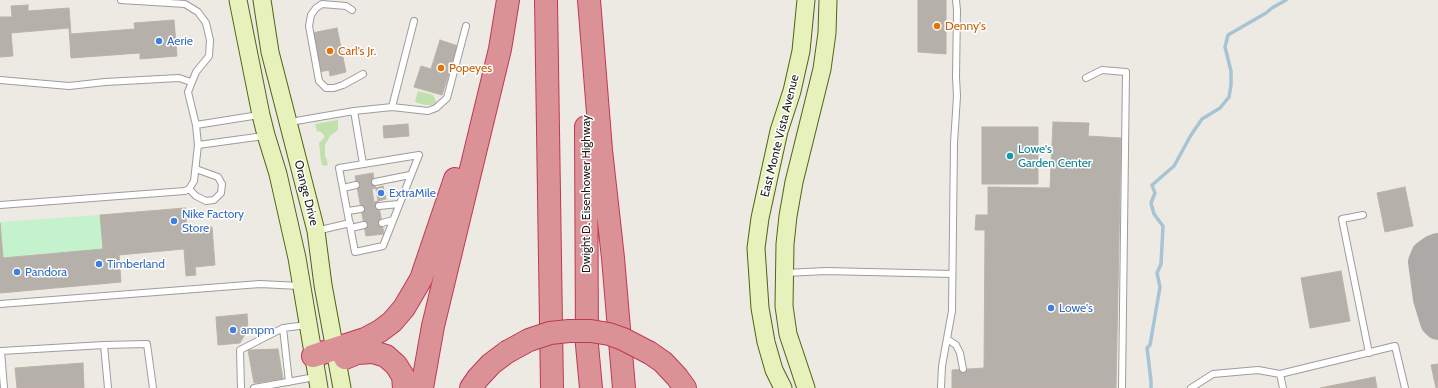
<!DOCTYPE html>
<style>
body{margin:0}
canvas{display:block;background:#eceae2}
</style>
<canvas width="1438" height="388"></canvas>
<script>
const context = document.querySelector('canvas').getContext('2d');
context.lineJoin = 'round';
function fill(path, color) {
  context.fillStyle = color;
  context.fill(path, 'evenodd');
}
function shape(rows) {
  const path = new Path2D();
  for (const r of rows) {
    path.moveTo(r[0], r[1]);
    for (let i = 2; i < r.length; i += 2) path.lineTo(r[i], r[i + 1]);
  }
  return path;
}
function trace(path, color, width, dash) {
  context.strokeStyle = color;
  context.lineWidth = width;
  context.lineCap = dash ? 'butt' : 'round';
  context.setLineDash(dash || []);
  context.stroke(path);
}
function write(font, color, halo, rows, align = 'center') {
  context.font = font + ' Cabin,sans-serif';
  context.lineWidth = 3;
  context.setLineDash([]);
  context.textBaseline = 'middle';
  context.strokeStyle = halo;
  context.fillStyle = color;
  for (const [text, x, y, turn = 0] of rows) {
    context.save();
    context.translate(x, y);
    context.rotate((+turn || 0) * Math.PI / 180);
    context.textAlign = isNaN(turn) ? turn : align;
    if (halo) context.strokeText(text, 0, 0);
    context.fillText(text, 0, 0);
    context.restore();
  }
}
fill(shape([
 [418,91,433,95,437,103,433,105,425,105,415,102],
 [338,120,338,130,330,136,325,145,325,156,327,160,328,165,323,166,321,162,319,143,324,138,324,135,321,132,317,131,315,124]
]), '#c0e1ad');
fill(shape([
 [100,215,103,249,3,258,0,222]
]), '#c3f2cd');
trace(shape([
 [1151,388,1151,381,1147,348,1150,345,1160,287,1157,273,1161,264,1163,226,1154,214,1151,203,1155,193,1152,185,1174,166,1191,135,1202,119,1220,108,1229,97,1231,85,1231,71,1225,47,1228,35,1266,13,1272,8,1286,0]
]), '#a7c4d5', 3.5);
trace(shape([
 [1438,248,1433,250,1426,255,1423,262,1428,299,1435,322,1438,325]
]), '#abaaa6', 30);
const building = shape([
 [918,0,946,0,946,54,918,52,918,0],
 [28,5,28,11,69,8,71,34,135,29,134,23,174,20,177,56,140,59,140,53,71,58,69,28,11,33,13,56,0,57,0,17,12,17,11,6,28,5],
 [337,28,346,72,330,76,329,70,319,72,312,33,337,28],
 [440,40,458,46,442,95,414,87,421,66,431,69,440,40],
 [1053,122,1089,123,1088,136,1121,138,1116,388,952,388,952,370,984,368,985,230,975,230,976,215,988,215,988,187,1050,188,1053,122],
 [408,124,409,136,384,138,383,126,408,124],
 [982,127,1038,127,1038,184,982,184,982,127],
 [373,173,384,234,366,236,355,176,373,173],
 [383,186,386,199,374,202,372,189,383,186],
 [1405,187,1413,226,1385,232,1377,193,1405,187],
 [185,208,187,229,212,227,215,265,195,267,196,275,186,276,184,249,119,255,121,282,0,293,0,223,3,258,103,249,100,215,185,208],
 [1341,271,1350,321,1310,328,1301,278,1341,271],
 [247,314,248,329,240,343,218,345,216,317,247,314],
 [278,349,283,379,254,383,248,350,278,349],
 [83,363,84,388,17,388,15,368,83,363],
 [1438,364,1438,388,1436,388,1431,365,1438,364],
 [1375,377,1377,388,1320,388,1375,377]
]);
fill(building, '#b5b0a9');
trace(building, '#bcb3a7', 1);
const lane = shape([
 [352,10,346,6,322,4,316,8,311,15,309,26,319,81,326,88,334,88,343,85,363,74],
 [1086,78,1102,70,1126,72,1122,388],
 [0,80,69,86,105,82,179,78,191,82],
 [392,107,428,111,436,108,447,98,466,26],
 [354,111,363,164],
 [290,122,354,111,392,107,414,21],
 [196,125,259,115],
 [198,145,264,136],
 [419,155,383,246,355,252,339,168,419,155],
 [375,182,410,175],
 [343,188,356,185],
 [189,189,196,196,206,201,214,200,221,193,222,184,218,177,196,169],
 [0,205,185,191,189,189,194,181,198,145,196,125,188,92,196,72,209,56,210,40,206,23,198,12,185,4,121,0],
 [379,206,399,204],
 [348,211,361,209],
 [1363,215,1342,219,1369,353],
 [382,223,393,220],
 [351,228,364,225],
 [316,231,350,223],
 [785,273,826,271,952,274],
 [0,304,260,284,300,286],
 [283,328,289,382],
 [947,339,956,345,960,353,963,369],
 [104,345,147,344,153,388],
 [1280,374,1283,388],
 [4,388,1,351,104,345,108,388],
 [241,388,240,350,283,328,307,325],
 [254,388,315,377],
 [941,388,942,366,952,311,954,143,957,96,956,77,957,10,956,0],
 [1191,388,1213,374,1258,370,1280,374,1395,346,1405,388]
]);
const secondary = shape([
 [238,0,261,115,266,135,278,174,297,258,319,388],
 [262,0,270,52,316,231,323,285,342,388],
 [783,388,774,370,766,342,760,308,756,248,760,218,770,172,779,131,792,91,801,51,806,0],
 [806,388,788,334,784,306,785,244,788,216,794,182,822,69,827,33,828,0]
]);
const highway = shape([
 [546,0,552,388],
 [589,0,601,150,613,258,624,388],
 [586,127,587,345,591,388],
 [650,353,663,362,677,377,685,388],
 [313,356,365,339,380,331,392,322,404,308,421,279,455,179],
 [345,358,357,353,373,352,386,356,396,365,403,376,404,388],
 [422,388,433,326,500,49,508,0],
 [471,388,478,378,491,364,507,352]
]);
trace(lane, '#9d9d9d', 8);
trace(secondary, '#506510', 19);
trace(highway, '#c23754', 24);
trace(lane, '#fff', 6);
trace(secondary, '#e7f1bb', 17);
trace(highway, '#db9296', 22);
const highwayBridge = shape([
 [507,352,529,340,550,333,569,331,591,331,609,334,623,339,650,353]
]);
trace(highwayBridge, '#c23754', 24, []);
trace(highwayBridge, '#db9296', 22);
for (const [x, y, r, color] of [
 [937,26,4,"#e8710a"],
 [159,41,4,"#3f7fe0"],
 [330,51,4,"#e8710a"],
 [441,68,4,"#e8710a"],
 [1010,156,4,"#0f9aa8"],
 [381,193,4,"#3f7fe0"],
 [174,221,4,"#3f7fe0"],
 [99,264,4,"#3f7fe0"],
 [17,272,4,"#3f7fe0"],
 [1051,308,4,"#3f7fe0"],
 [233,330,4,"#3f7fe0"]
]) {
  const dot = new Path2D();
  dot.arc(x, y, r, 0, 2 * Math.PI);
  context.fillStyle = color;
  context.fill(dot);
  trace(dot, '#fff', 1.5);
}
write('12px', '#c56008', '#fff', [
 ["Denny's",945,26],
 ["Carl's Jr.",338,51],
 ["Popeyes",449,68]
], 'left');
write('12px', '#366cbe', '#fff', [
 ["Aerie",167,41],
 ["ExtraMile",389,193],
 ["Nike Factory",182,214],
 ["Store",182,228],
 ["Timberland",107,264],
 ["Pandora",25,272],
 ["Lowe's",1059,308],
 ["ampm",241,330]
], 'left');
write('12px', '#1c1c1c', '#fff', [
 ["East Monte Vista Avenue",780,136,-76],
 ["Orange Drive",306,193,76],
 ["Dwight D. Eisenhower Highway",586,194,-90]
]);
write('12px', '#0d838f', '#fff', [
 ["Lowe's",1018,149],
 ["Garden Center",1018,163]
], 'left');
</script>
